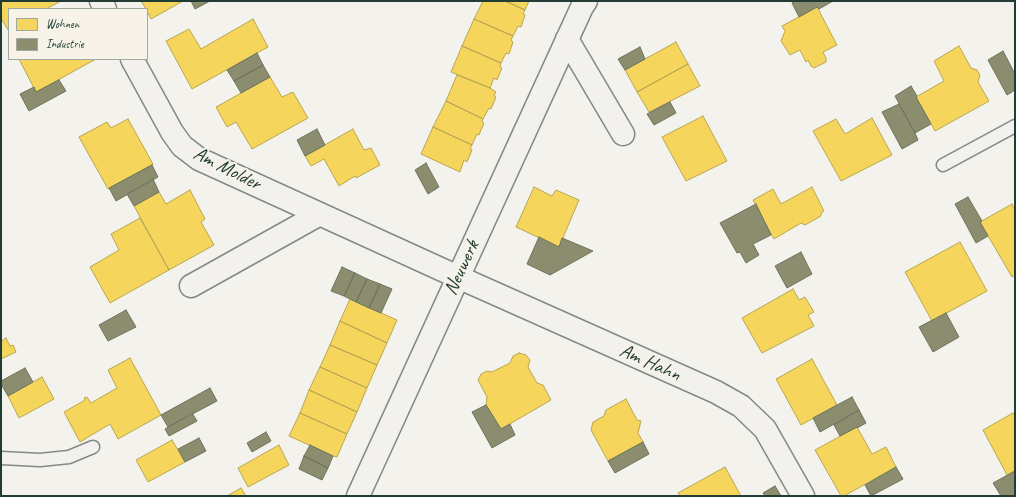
<!DOCTYPE html>
<style>
body{margin:0}
#map{position:relative;width:1016px;height:497px;overflow:hidden;background:#f4f2ec;font-family:Caveat,sans-serif}
canvas{display:block}
.frame{position:absolute;inset:0;border:2px solid #1f3d34;pointer-events:none}
.legend{position:absolute;left:8px;top:8px;width:140px;height:52px;box-sizing:border-box;background:#f7f3e8;border:1px solid #a1aaa0;margin:0;padding:5px 7px;list-style:none;font-size:12px;color:#1f3d34}
.legend li{display:flex;align-items:center;gap:8px;height:20px}
.legend b{width:20px;border:1px solid #a1aaa0}
</style>
<div id="map">
<canvas width="1016" height="497"></canvas>
<div class="frame"></div>
<ul class="legend">
<li><b style="height:11px;background:#f6d55c"></b>Wohnen</li>
<li><b style="height:11px;background:#8c8c6e"></b>Industrie</li>
</ul>
</div>
<script>
const context = document.querySelector('canvas').getContext('2d');
context.lineJoin = 'round';
function fill(path, color) {
  context.fillStyle = color;
  context.fill(path, 'evenodd');
}
function shape(rows) {
  const path = new Path2D();
  for (const r of rows) {
    path.moveTo(r[0], r[1]);
    for (let i = 2; i < r.length; i += 2) path.lineTo(r[i], r[i + 1]);
  }
  return path;
}
function trace(path, color, width, dash) {
  context.strokeStyle = color;
  context.lineWidth = width;
  context.lineCap = dash ? 'butt' : 'round';
  context.setLineDash(dash || []);
  context.stroke(path);
}
function write(font, color, halo, rows, align = 'center') {
  context.font = font + ' Caveat,sans-serif';
  context.lineWidth = 4;
  context.setLineDash([]);
  context.textBaseline = 'middle';
  context.strokeStyle = halo;
  context.fillStyle = color;
  for (const [text, x, y, turn = 0] of rows) {
    context.save();
    context.translate(x, y);
    context.rotate((+turn || 0) * Math.PI / 180);
    context.textAlign = isNaN(turn) ? turn : align;
    if (halo) context.strokeText(text, 0, 0);
    context.fillText(text, 0, 0);
    context.restore();
  }
}
const homes = shape([
 [1,1,61,1,46,9,9,9,9,29,8,30,1,18,1,1],
 [141,1,183,1,151,19,147,11,147,9,146,9,141,1],
 [483,1,505,1,525,10,523,14,525,15,521,27,518,26,513,36,474,19,483,1],
 [505,1,529,1,525,10,505,1],
 [817,7,837,45,823,52,826,58,826,62,814,68,811,66,808,60,806,62,800,50,790,55,781,41,785,31,782,26,817,7],
 [253,19,268,47,192,89,166,41,189,29,201,49,253,19],
 [474,19,513,36,511,40,513,42,509,54,506,53,501,63,462,46,474,19],
 [676,42,688,64,637,92,625,70,676,42],
 [462,46,501,63,500,67,502,68,497,80,494,78,490,88,451,72,462,46],
 [959,46,971,68,977,70,980,75,978,82,989,101,935,131,916,97,944,81,934,61,959,46],
 [19,59,96,59,36,92,19,59],
 [688,64,700,86,649,112,637,92,688,64],
 [457,75,490,88,496,92,494,96,496,97,491,109,489,108,483,119,446,101,457,75],
 [270,77,282,97,293,92,308,118,252,149,236,122,227,127,216,107,270,77],
 [446,101,483,119,482,122,484,123,479,135,477,134,472,145,433,127,446,101],
 [703,116,727,161,686,181,662,137,703,116],
 [872,118,892,155,841,181,813,131,836,119,845,134,872,118],
 [128,119,153,164,108,189,79,137,107,122,111,128,128,119],
 [433,127,472,145,470,149,472,150,467,162,464,160,460,172,421,154,433,127],
 [353,129,364,150,371,148,380,165,356,178,355,176,339,186,324,159,311,166,305,156,353,129],
 [534,187,552,196,556,190,579,200,559,247,516,227,534,187],
 [812,187,824,211,821,213,821,216,805,225,801,223,774,239,753,200,773,189,781,204,812,187],
 [190,190,205,219,201,222,214,245,169,270,134,206,159,192,166,204,190,190],
 [1012,204,1015,210,1015,275,1012,277,980,222,1012,204],
 [140,218,169,270,110,303,90,267,119,250,111,234,140,218],
 [960,242,987,291,932,321,905,272,960,242],
 [793,289,799,300,805,297,814,312,808,315,814,326,762,353,742,318,793,289],
 [350,299,397,320,387,343,340,321,350,299],
 [340,321,387,343,377,365,330,345,340,321],
 [6,338,10,346,13,345,16,352,1,359,1,341,6,338],
 [330,345,377,365,367,388,320,367,330,345],
 [519,353,526,355,530,360,528,367,537,383,543,385,551,400,501,429,486,405,487,397,478,380,481,374,487,371,492,372,510,363,513,356,519,353],
 [130,358,161,415,118,439,110,424,80,442,64,412,85,400,84,398,87,397,91,403,117,388,108,370,130,358],
 [812,359,837,405,801,425,776,379,812,359],
 [320,367,367,388,357,412,309,390,320,367],
 [42,377,54,399,19,418,8,396,42,377],
 [309,390,357,412,347,434,300,413,309,390],
 [626,399,637,420,641,421,638,433,643,442,608,461,591,430,593,422,604,416,606,410,626,399],
 [300,413,347,434,337,457,333,456,289,436,300,413],
 [1013,413,1015,417,1015,471,1007,475,983,430,1013,413],
 [857,427,872,454,886,447,896,467,844,496,841,496,815,450,857,427],
 [172,440,185,462,148,482,136,460,172,440],
 [279,445,289,465,248,487,238,468,279,445],
 [725,467,741,496,680,496,678,493,725,467],
 [241,488,246,496,227,496,241,488]
]);
fill(homes, '#f6d55c');
trace(homes, '#b6a750', 1);
const industry = shape([
 [191,1,210,1,195,9,191,1],
 [796,1,833,1,819,9,817,7,799,17,792,3,796,1],
 [640,47,645,59,625,70,618,59,640,47],
 [1003,51,1015,74,1015,90,1007,95,988,60,1003,51],
 [257,53,263,65,234,81,227,70,257,53],
 [263,65,270,77,241,93,234,81,263,65],
 [59,80,66,91,29,111,20,94,34,87,36,92,59,80],
 [911,86,917,96,916,97,931,124,915,133,895,96,911,86],
 [670,102,676,113,654,125,647,114,670,102],
 [899,104,915,133,918,140,902,149,882,112,899,104],
 [317,129,325,145,305,156,297,140,317,129],
 [426,163,439,187,428,194,415,170,426,163],
 [152,165,158,177,116,201,109,188,152,165],
 [153,179,159,192,134,206,127,194,153,179],
 [968,197,982,221,980,222,988,236,976,243,955,204,968,197],
 [756,204,771,235,753,244,759,255,746,263,740,252,737,253,720,223,756,204],
 [539,237,559,247,562,238,593,251,550,275,527,264,539,237],
 [801,252,812,274,787,288,775,266,801,252],
 [342,267,355,273,344,296,331,291,342,267],
 [355,273,367,279,356,302,344,296,355,273],
 [367,279,380,284,369,308,356,302,367,279],
 [380,284,392,289,381,313,369,308,380,284],
 [126,310,136,327,108,341,99,325,126,310],
 [946,313,959,337,933,352,919,327,946,313],
 [25,368,33,382,8,396,1,384,1,381,25,368],
 [210,388,217,401,168,427,161,415,210,388],
 [852,397,859,410,820,432,813,418,852,397],
 [486,405,501,429,510,424,515,435,492,448,472,412,486,405],
 [859,410,866,423,857,428,857,427,840,436,834,425,859,410],
 [192,413,197,421,169,436,165,429,192,413],
 [266,432,271,441,252,452,247,443,266,432],
 [199,438,206,451,185,462,178,449,199,438],
 [643,442,649,454,615,473,608,461,643,442],
 [310,445,333,456,328,468,304,456,310,445],
 [304,456,328,468,322,480,299,469,304,456],
 [896,467,903,479,871,496,865,485,896,467],
 [1015,471,1015,496,1001,496,993,483,1015,471],
 [775,486,781,496,765,496,763,493,775,486]
]);
fill(industry, '#8c8c6e');
trace(industry, '#6b745d', 1);
const lane = shape([
 [943,165,1015,126],
 [1,458,40,460,69,457,93,447]
]);
const street = shape([
 [101,1,105,9],
 [567,39,623,134],
 [132,59,172,132,182,146,199,159,458,277,716,392,741,406,765,429,803,496],
 [191,286,320,214],
 [358,496,582,7,586,1]
]);
trace(lane, '#848985', 15);
trace(street, '#848985', 25);
trace(lane, '#f2f1ed', 12);
trace(street, '#f2f1ed', 22);
write('20px', '#1f3d34', '#f7f3e8', [
 ["Am Molder",227,169,27],
 ["Neuwerk",462,268,-65],
 ["Am Hahn",650,363,24]
]);
</script>
